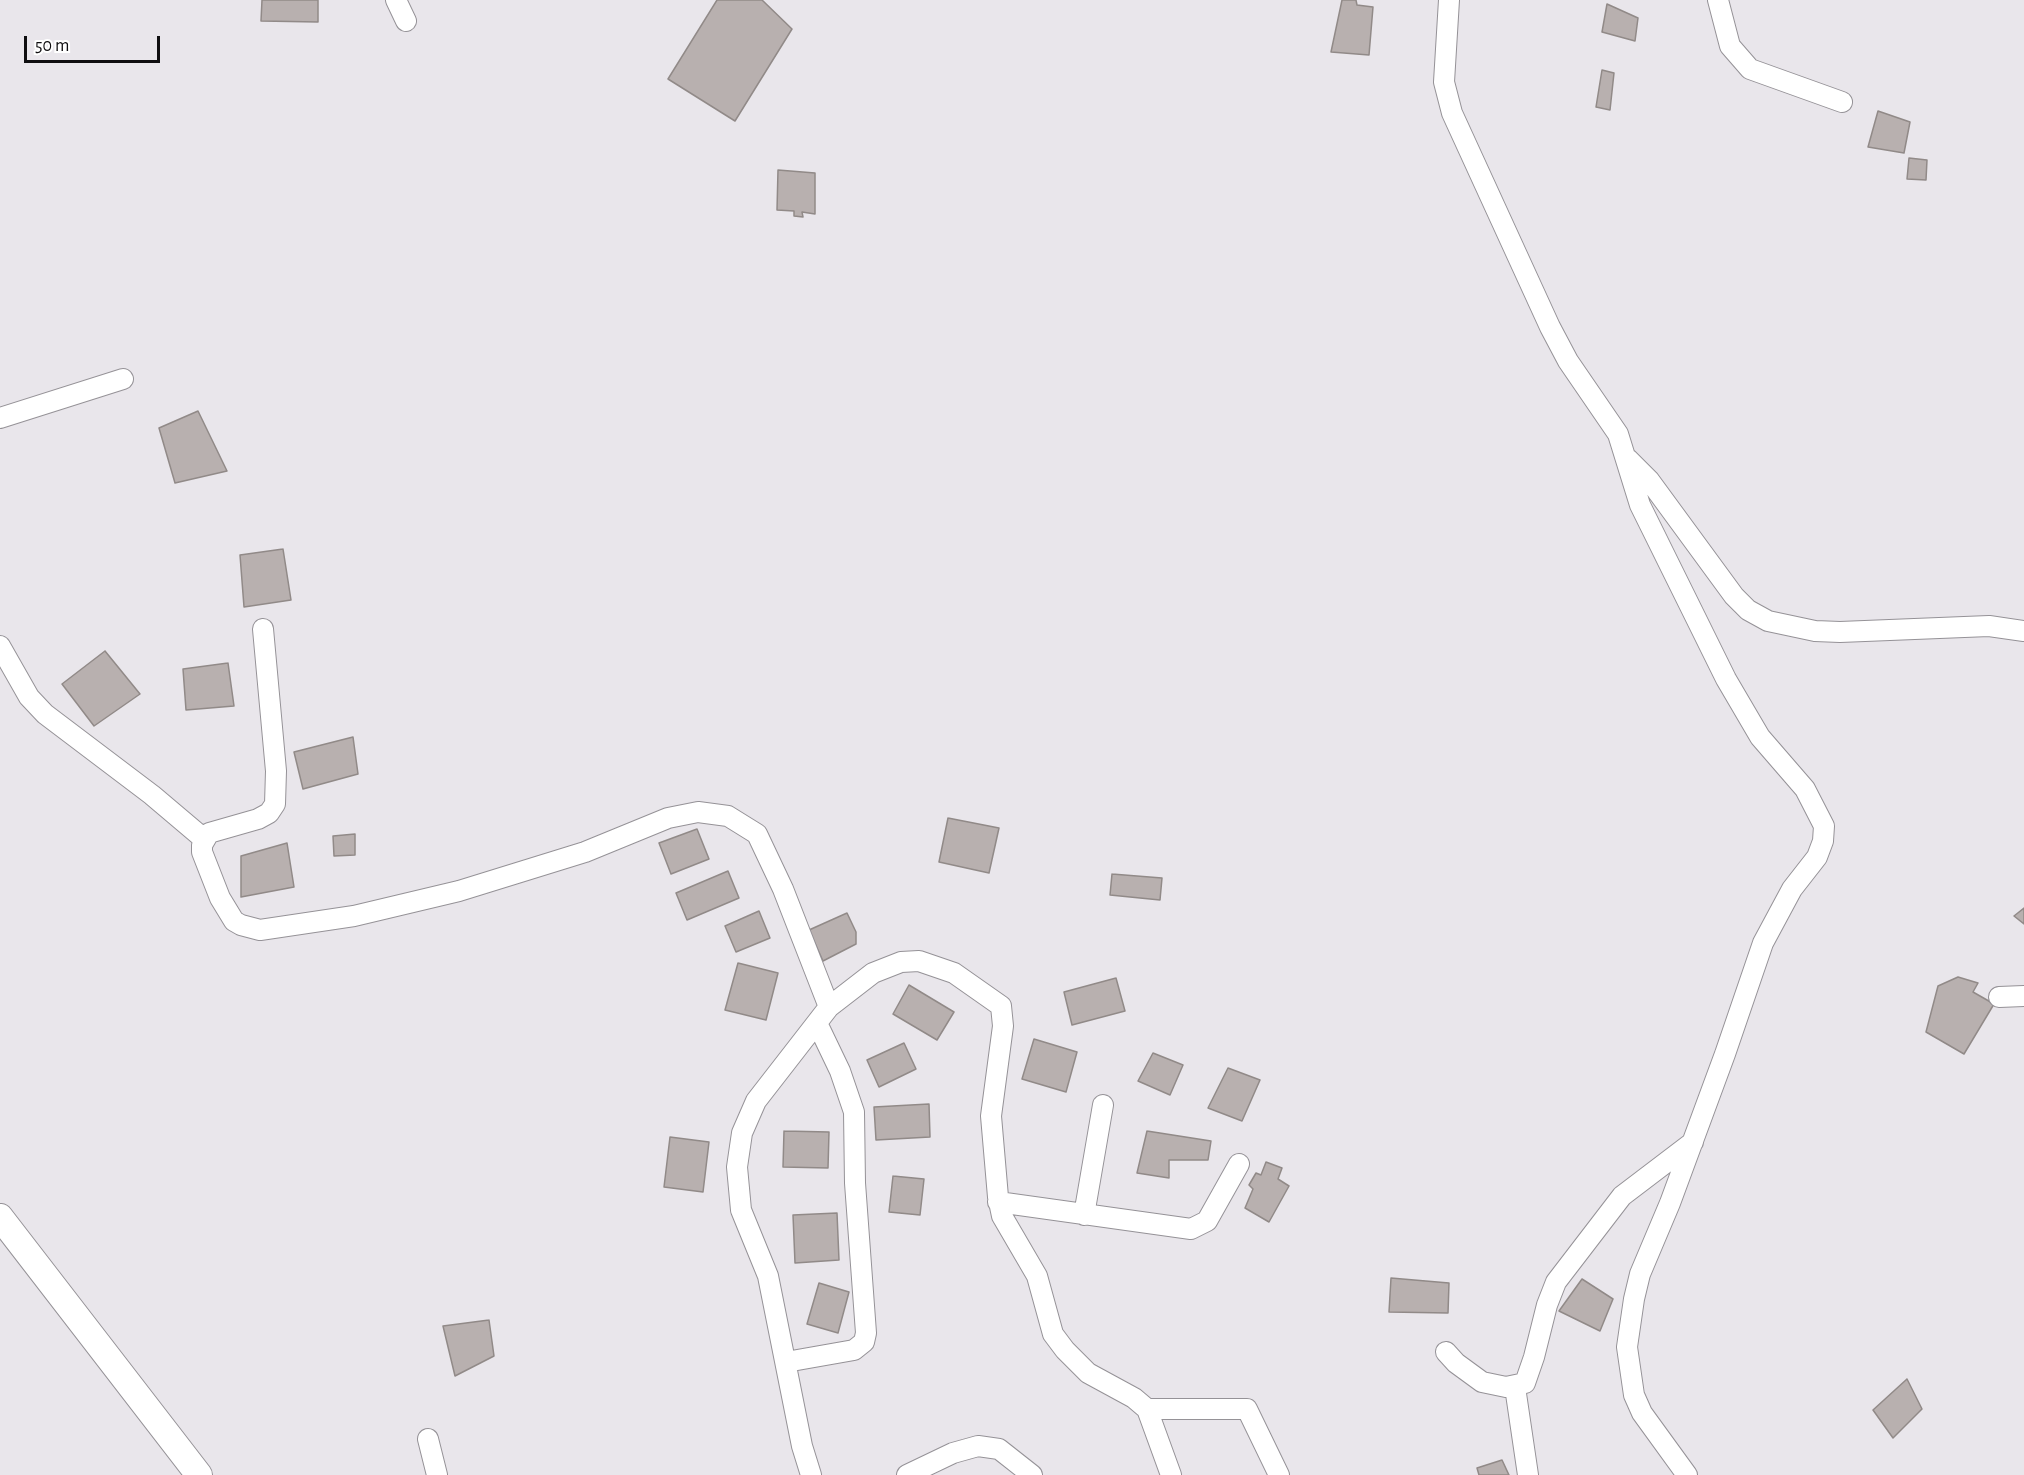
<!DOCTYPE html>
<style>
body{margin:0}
#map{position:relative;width:2024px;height:1475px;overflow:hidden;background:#e9e6eb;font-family:"Alegreya Sans",sans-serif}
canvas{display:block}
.scale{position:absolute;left:24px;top:36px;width:136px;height:27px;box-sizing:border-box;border:3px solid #0f0e10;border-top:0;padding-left:8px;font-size:18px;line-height:21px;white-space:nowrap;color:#0f0e10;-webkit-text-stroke:4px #fff;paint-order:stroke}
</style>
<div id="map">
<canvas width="2024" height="1475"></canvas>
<div class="scale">50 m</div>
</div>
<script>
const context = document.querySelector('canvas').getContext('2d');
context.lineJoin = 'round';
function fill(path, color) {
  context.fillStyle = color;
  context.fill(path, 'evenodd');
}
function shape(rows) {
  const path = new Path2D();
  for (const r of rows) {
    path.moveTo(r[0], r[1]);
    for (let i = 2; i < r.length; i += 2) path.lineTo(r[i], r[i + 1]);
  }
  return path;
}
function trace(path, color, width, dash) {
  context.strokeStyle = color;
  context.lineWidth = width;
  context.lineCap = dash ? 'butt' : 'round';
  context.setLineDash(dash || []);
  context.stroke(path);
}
const building = shape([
 [262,0,318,0,318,22,261,21,262,0],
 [717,0,762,0,792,29,735,121,668,79,717,0],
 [1342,0,1356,0,1357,5,1373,7,1369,55,1331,52,1342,0],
 [1607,4,1638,18,1635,41,1602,32,1607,4],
 [1602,70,1614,73,1610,110,1596,107,1602,70],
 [1878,111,1910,122,1904,153,1868,147,1878,111],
 [1909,158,1927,160,1926,180,1907,179,1909,158],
 [778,170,815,173,815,214,802,212,803,217,794,216,794,211,777,210,778,170],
 [198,411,227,471,175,483,159,428,198,411],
 [283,549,291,600,244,607,240,555,283,549],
 [105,651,140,694,94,726,62,684,105,651],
 [228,663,234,706,186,710,183,669,228,663],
 [353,737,358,774,303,789,294,752,353,737],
 [948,818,999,828,989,873,939,862,948,818],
 [697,829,709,859,671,874,659,843,697,829],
 [355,834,355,855,334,856,333,836,355,834],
 [287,843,294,887,241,897,241,856,287,843],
 [728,871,739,898,687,920,676,893,728,871],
 [1112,874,1162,878,1160,900,1110,895,1112,874],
 [2024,908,2024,924,2014,916,2024,908],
 [759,911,770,938,736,952,725,926,759,911],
 [847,913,856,932,856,944,823,961,809,930,847,913],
 [738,963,778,973,766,1020,725,1010,738,963],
 [1958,977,1978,983,1973,992,1994,1004,1964,1054,1926,1032,1938,986,1958,977],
 [1116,978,1125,1011,1072,1025,1064,992,1116,978],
 [909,985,954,1012,937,1040,893,1014,909,985],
 [1034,1039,1077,1052,1066,1092,1022,1079,1034,1039],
 [904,1043,916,1069,879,1087,867,1060,904,1043],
 [1153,1053,1183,1065,1170,1095,1138,1081,1153,1053],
 [1228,1068,1260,1080,1242,1121,1208,1108,1228,1068],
 [929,1104,930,1137,876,1140,874,1107,929,1104],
 [784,1131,829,1132,828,1168,783,1167,784,1131],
 [1147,1131,1211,1141,1208,1160,1169,1160,1169,1178,1137,1173,1147,1131],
 [670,1137,709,1142,703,1192,664,1187,670,1137],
 [1266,1162,1282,1168,1278,1179,1289,1186,1269,1222,1245,1208,1253,1189,1249,1185,1256,1173,1261,1175,1266,1162],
 [893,1176,924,1179,920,1215,889,1212,893,1176],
 [837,1213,839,1260,795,1263,793,1215,837,1213],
 [1391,1278,1449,1283,1448,1313,1389,1312,1391,1278],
 [1582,1279,1613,1299,1600,1331,1559,1311,1582,1279],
 [819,1283,849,1292,838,1333,807,1324,819,1283],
 [489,1320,494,1356,455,1376,443,1326,489,1320],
 [1907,1379,1922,1409,1893,1438,1873,1410,1907,1379],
 [1502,1460,1509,1475,1479,1475,1477,1468,1502,1460]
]);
fill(building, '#b8b0af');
trace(building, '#918a88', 1.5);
const minor = shape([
 [396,0,406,21],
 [1449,0,1444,82,1452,113,1463,137,1550,327,1568,361,1618,434,1640,505,1726,679,1760,737,1805,789,1824,826,1823,841,1817,857,1792,889,1763,943,1725,1054,1670,1203,1640,1274,1634,1299,1627,1347,1634,1395,1642,1413,1687,1475],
 [1718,0,1730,46,1750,69,1842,102],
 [0,418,123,379],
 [1628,459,1649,480,1734,596,1748,610,1768,621,1815,631,1840,632,1989,626,2024,631],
 [263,629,276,771,275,804,269,813,258,819,209,833,202,845,202,852,220,898,234,921,241,925,260,930,354,916,459,891,585,852,668,818,698,812,728,816,757,834,783,889,829,1007,756,1101,742,1133,737,1167,741,1210,768,1276,802,1446,811,1475],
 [0,646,29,697,45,714,152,795,204,839],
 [1999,997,2024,996],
 [829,1007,873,973,901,962,919,961,954,973,1001,1006,1003,1026,991,1116,998,1197,1002,1216,1037,1276,1053,1334,1065,1350,1088,1373,1134,1398,1147,1409,1171,1475],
 [998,1202,1191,1229,1207,1221,1239,1164],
 [1084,1215,1103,1105],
 [1446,1352,1456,1363,1482,1382,1506,1387,1525,1383,1534,1357,1547,1305,1556,1282,1622,1196,1693,1142],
 [786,1362,854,1350,864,1342,866,1333,855,1183,854,1112,840,1071,817,1023],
 [1515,1387,1528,1475],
 [1147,1409,1247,1409,1279,1475],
 [428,1439,437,1475],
 [907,1475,953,1453,978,1446,999,1449,1032,1475]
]);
const major = shape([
 [0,1217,199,1475]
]);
trace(minor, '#959297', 22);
trace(major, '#959297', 28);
trace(minor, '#fff', 20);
trace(major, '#fff', 26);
</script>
